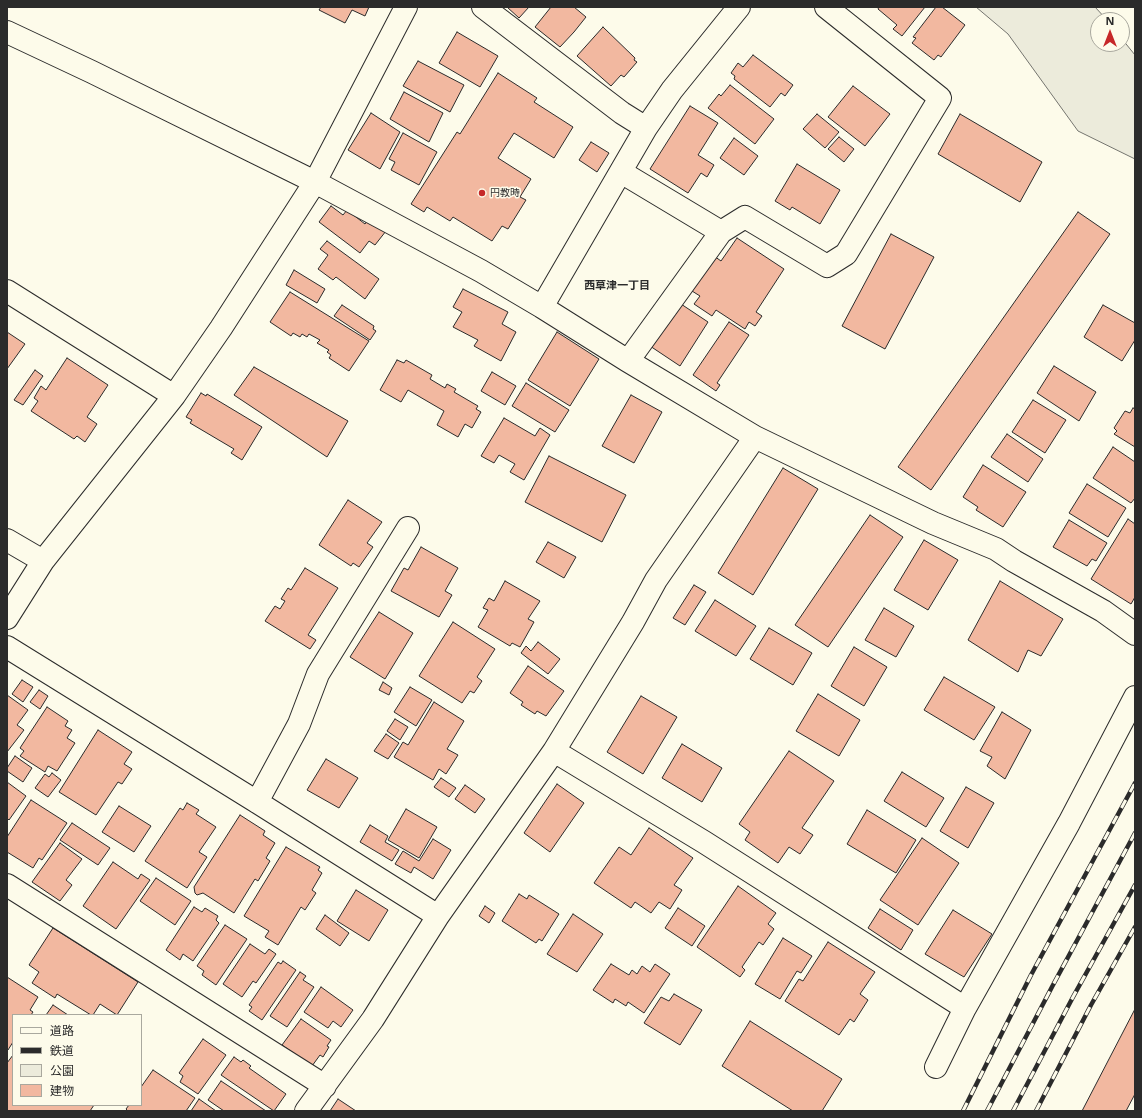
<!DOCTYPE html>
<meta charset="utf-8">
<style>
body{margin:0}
#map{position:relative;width:1142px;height:1118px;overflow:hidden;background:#fdfbea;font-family:"Open Sans","Noto Sans JP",sans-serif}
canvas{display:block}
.frame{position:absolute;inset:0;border:8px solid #2b2b2b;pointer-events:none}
.legend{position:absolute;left:12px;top:1014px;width:130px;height:92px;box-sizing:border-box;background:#fdfbea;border:1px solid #a9a89e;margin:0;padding:5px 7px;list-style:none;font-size:12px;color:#2b2b2b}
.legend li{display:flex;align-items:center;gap:8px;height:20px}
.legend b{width:20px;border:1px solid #a9a89e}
.north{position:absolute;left:1090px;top:12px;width:40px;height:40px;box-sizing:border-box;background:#fdfbea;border:1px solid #a9a89e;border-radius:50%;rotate:0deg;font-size:11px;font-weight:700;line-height:16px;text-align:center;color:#2b2b2b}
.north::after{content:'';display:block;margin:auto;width:14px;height:18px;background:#c62828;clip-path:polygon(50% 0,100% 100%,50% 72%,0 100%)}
</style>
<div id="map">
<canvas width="1142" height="1118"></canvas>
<div class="frame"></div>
<ul class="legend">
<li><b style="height:5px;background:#fdfbea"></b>道路</li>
<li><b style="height:5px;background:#2b2b2b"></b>鉄道</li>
<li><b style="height:11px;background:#ecebdb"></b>公園</li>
<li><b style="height:11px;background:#f2b8a0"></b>建物</li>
</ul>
<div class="north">N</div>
</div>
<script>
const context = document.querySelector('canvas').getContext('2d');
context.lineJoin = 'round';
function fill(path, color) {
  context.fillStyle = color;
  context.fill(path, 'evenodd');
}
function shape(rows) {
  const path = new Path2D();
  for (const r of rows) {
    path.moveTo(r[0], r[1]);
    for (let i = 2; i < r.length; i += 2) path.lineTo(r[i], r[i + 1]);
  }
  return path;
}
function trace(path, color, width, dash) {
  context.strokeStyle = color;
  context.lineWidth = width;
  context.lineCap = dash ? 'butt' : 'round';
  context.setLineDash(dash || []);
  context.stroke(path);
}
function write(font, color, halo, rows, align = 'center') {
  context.font = font + ' "Open Sans","Noto Sans JP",sans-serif';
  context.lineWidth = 3;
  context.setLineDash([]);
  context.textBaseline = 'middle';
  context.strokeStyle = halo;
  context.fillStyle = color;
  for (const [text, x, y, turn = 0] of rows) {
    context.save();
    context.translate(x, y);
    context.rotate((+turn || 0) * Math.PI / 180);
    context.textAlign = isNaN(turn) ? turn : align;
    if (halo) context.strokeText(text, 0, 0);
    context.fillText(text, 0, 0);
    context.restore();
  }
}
const green = shape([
 [976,7,1095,7,1107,20,1098,20,1098,44,1122,44,1122,39,1135,55,1135,159,1078,131,1008,34,976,7]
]);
fill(green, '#ecebdb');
trace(green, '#74746e', 1);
const building = shape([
 [321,7,369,7,365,16,352,10,345,23,319,10,321,7],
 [507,7,529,7,519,18,507,7],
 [551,7,574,7,586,17,574,32,560,47,535,27,551,7],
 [879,7,925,7,902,36,893,29,897,25,878,9,879,7],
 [936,7,942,7,965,25,941,57,938,55,934,60,912,43,916,38,913,37,936,7],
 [603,27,635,58,634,60,637,62,624,77,621,75,611,86,577,56,603,27],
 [457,32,498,56,480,87,439,63,457,32],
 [753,55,793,85,785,96,781,93,770,107,734,79,735,76,731,73,738,63,743,67,753,55],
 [418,61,464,85,450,112,403,86,418,61],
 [498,73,537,98,534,102,573,127,554,158,514,133,498,158,531,179,520,197,526,200,508,229,502,226,492,241,453,217,450,221,427,207,424,212,411,204,457,132,460,134,498,73],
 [730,85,774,119,755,144,708,108,719,94,721,96,730,85],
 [853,86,890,114,865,146,828,117,853,86],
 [404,92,443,113,429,142,390,119,404,92],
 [690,106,718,123,698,155,714,165,707,177,701,173,688,193,650,169,690,106],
 [371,113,400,132,380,169,348,150,371,113],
 [817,114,839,132,825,148,803,129,817,114],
 [960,114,1042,162,1020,202,938,154,960,114],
 [403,133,437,152,419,185,391,170,395,162,389,159,403,133],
 [839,137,854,149,844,162,828,149,839,137],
 [734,138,758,156,744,175,720,158,734,138],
 [591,142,609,153,597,172,579,160,591,142],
 [797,164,840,190,820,224,792,207,790,210,775,201,797,164],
 [331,206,343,215,347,210,365,224,369,218,386,231,375,245,369,241,360,253,319,222,331,206],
 [1078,212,1110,234,931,490,898,467,1078,212],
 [891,234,934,257,885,349,842,326,891,234],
 [737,238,784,269,756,312,762,316,755,326,749,322,745,329,716,310,712,316,694,304,700,296,692,291,714,256,721,261,737,238],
 [327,241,379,279,365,299,336,277,333,280,318,269,328,255,320,249,327,241],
 [294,270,325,289,317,303,286,285,294,270],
 [463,289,508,312,502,324,516,332,501,361,474,346,478,340,453,327,462,312,453,307,463,289],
 [290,292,369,341,349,371,329,358,331,355,327,352,329,350,317,343,320,340,309,334,307,337,302,334,300,337,293,333,291,336,270,322,290,292],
 [678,302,708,322,680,366,650,346,678,302],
 [342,305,374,326,373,329,376,331,370,340,334,316,342,305],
 [1103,305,1135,323,1135,340,1122,361,1084,337,1103,305],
 [729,322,749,335,717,383,720,385,716,391,693,375,729,322],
 [7,332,25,344,7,369,7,332],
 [557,332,599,359,570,406,528,380,557,332],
 [67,358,108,385,87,417,97,424,85,442,77,436,74,439,31,411,38,401,34,398,41,386,46,390,67,358],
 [397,360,404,363,406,360,432,375,430,379,445,388,447,384,456,389,454,392,478,406,476,409,481,412,472,428,465,424,458,437,437,425,444,411,408,390,401,402,380,390,397,360],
 [1054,366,1096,392,1079,421,1037,393,1054,366],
 [254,367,348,421,327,457,234,395,254,367],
 [35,370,43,376,23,405,14,400,35,370],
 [492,372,516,386,505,405,481,391,492,372],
 [526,383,569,410,555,432,512,406,526,383],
 [201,393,206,396,207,394,262,427,242,460,231,453,234,449,190,423,192,420,186,417,201,393],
 [631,395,662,412,634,463,602,446,631,395],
 [1033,400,1066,420,1045,453,1012,432,1033,400],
 [1133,408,1135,409,1135,447,1114,434,1117,431,1114,428,1125,411,1130,413,1133,408],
 [504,418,535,436,540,428,550,435,524,480,510,472,515,464,499,455,494,463,481,456,504,418],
 [1007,434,1043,459,1028,482,991,457,1007,434],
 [1113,447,1135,462,1135,498,1131,503,1093,478,1113,447],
 [549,456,626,495,602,542,525,502,549,456],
 [983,465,1026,492,1003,527,976,510,978,507,963,497,983,465],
 [783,468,818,489,753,595,718,573,783,468],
 [1087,484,1126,508,1108,537,1069,513,1087,484],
 [348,500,382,522,367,543,373,547,359,567,353,563,351,566,319,545,348,500],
 [870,515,903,537,828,647,795,625,870,515],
 [1128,519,1135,524,1135,597,1131,604,1091,579,1128,519],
 [1069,520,1107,543,1096,561,1092,559,1087,566,1053,547,1069,520],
 [924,540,958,560,928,610,894,590,924,540],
 [548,542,576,557,564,578,536,562,548,542],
 [421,547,458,568,445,591,452,595,439,617,391,591,404,568,408,570,421,547],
 [305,568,338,588,308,635,316,640,310,649,265,621,275,606,280,609,285,601,281,599,288,588,291,590,305,568],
 [505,581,540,601,528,619,534,622,520,647,512,643,510,646,478,627,488,610,483,608,489,598,494,601,505,581],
 [1000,581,1063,619,1041,656,1028,650,1018,672,968,640,1000,581],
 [694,585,706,592,685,625,673,618,694,585],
 [715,600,756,626,736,656,695,631,715,600],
 [884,608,914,626,896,657,865,640,884,608],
 [379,612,413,633,385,679,350,657,379,612],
 [453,622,495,649,477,677,482,681,474,693,470,691,462,703,419,676,453,622],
 [769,628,812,653,793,685,750,659,769,628],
 [538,642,560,659,548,674,521,653,526,646,531,651,538,642],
 [854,647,887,667,864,706,831,686,854,647],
 [528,666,564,691,546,716,537,711,535,714,521,705,523,702,510,693,528,666],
 [944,677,995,707,974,740,924,710,944,677],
 [22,680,33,687,23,702,12,694,22,680],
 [383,682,392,688,389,695,379,690,383,682],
 [410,687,432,700,416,726,394,712,410,687],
 [39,690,48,696,40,709,30,702,39,690],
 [818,694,860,720,839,756,796,731,818,694],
 [7,695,28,710,17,725,24,730,7,752,7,695],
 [641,696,677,717,643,774,607,752,641,696],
 [434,702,464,721,447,749,458,755,446,774,439,769,433,780,394,757,403,742,408,745,434,702],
 [47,707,68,721,65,726,72,730,67,738,75,743,57,771,48,766,45,772,20,756,24,751,20,748,47,707],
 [1002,712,1031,730,1005,779,987,766,992,757,980,751,1002,712],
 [395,719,408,727,400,740,387,731,395,719],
 [98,730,132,752,124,764,132,769,122,784,118,782,96,815,59,792,98,730],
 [386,734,399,743,388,759,374,751,386,734],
 [682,744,722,768,702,802,662,778,682,744],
 [789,751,834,781,802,828,813,835,800,854,789,847,778,863,745,840,750,832,739,824,789,751],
 [15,756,32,768,23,782,7,771,7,768,15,756],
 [326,759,358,778,339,808,307,790,326,759],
 [902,772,944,798,926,827,884,801,902,772],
 [52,773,61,780,48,797,35,788,45,774,49,777,52,773],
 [441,778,456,788,449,797,434,787,441,778],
 [7,782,26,796,9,820,7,818,7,782],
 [557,784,584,803,550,852,524,833,557,784],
 [465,785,485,799,475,813,455,799,465,785],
 [966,787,994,803,968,848,940,831,966,787],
 [31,800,67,823,42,860,39,858,33,868,7,852,7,837,31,800],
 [187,803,199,810,196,814,216,827,199,852,207,857,187,888,145,861,180,808,183,810,187,803],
 [119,806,151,826,134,852,102,832,119,806],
 [406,809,437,827,419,858,388,840,406,809],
 [867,810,916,840,896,873,847,844,867,810],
 [240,815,265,831,263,835,275,843,266,858,270,861,258,881,255,879,234,913,203,893,197,895,195,893,194,887,240,815],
 [72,823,110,848,98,865,60,840,72,823],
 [370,825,388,836,385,842,399,850,392,861,360,842,370,825],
 [649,828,693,858,674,885,682,890,670,909,659,902,651,913,635,902,631,908,594,883,619,847,631,855,649,828],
 [922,838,959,863,918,925,880,900,922,838],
 [433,839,451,850,433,879,414,867,411,873,395,864,403,851,419,861,433,839],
 [60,843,82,859,66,880,72,885,60,901,32,882,60,843],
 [286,847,320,867,318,870,322,873,312,890,316,893,305,910,301,907,278,945,265,937,269,931,244,916,286,847],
 [113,862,138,879,141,874,150,880,116,929,83,906,113,862],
 [156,878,191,901,175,925,140,901,156,878],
 [738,886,776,913,768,924,774,929,763,945,759,942,742,967,745,970,740,977,697,947,738,886],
 [356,890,388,910,369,941,337,921,356,890],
 [519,894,527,899,529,895,559,914,542,941,539,939,536,943,502,921,519,894],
 [485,906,495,913,489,923,479,916,485,906],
 [194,907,202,912,205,908,218,916,216,920,219,923,193,961,183,954,180,960,166,950,194,907],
 [678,908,705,926,692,946,665,928,678,908],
 [880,909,913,930,901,950,868,928,880,909],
 [953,910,992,934,964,977,925,954,953,910],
 [573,914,603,934,577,972,547,954,573,914],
 [325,915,349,933,340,946,316,929,325,915],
 [225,925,247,939,216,985,202,975,204,971,197,966,225,925],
 [53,928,138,982,117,1015,100,1004,93,1015,91,1015,57,994,55,998,32,983,39,972,29,965,53,928],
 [783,938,812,956,801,973,797,971,780,999,755,984,783,938],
 [828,942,875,972,860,994,868,1000,854,1022,850,1019,839,1035,785,1001,799,979,803,981,828,942],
 [250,944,265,954,269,949,276,954,256,983,253,981,242,997,223,984,250,944],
 [283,961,296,970,262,1020,249,1011,252,1007,249,1005,278,962,281,964,283,961],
 [611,964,629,975,632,970,637,974,642,966,650,972,655,964,670,974,644,1013,628,1002,626,1006,615,999,613,1003,593,990,611,964],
 [300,972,306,976,303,980,314,987,287,1027,270,1016,300,972],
 [7,977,38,997,30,1010,33,1012,31,1015,13,1015,13,1042,8,1050,7,1049,7,977],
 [321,987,353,1010,341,1027,333,1021,328,1028,304,1012,321,987],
 [674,994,702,1010,680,1045,644,1023,661,997,669,1001,674,994],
 [53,1005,68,1015,46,1015,53,1005],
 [1135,1009,1135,1094,1126,1111,1082,1111,1135,1009],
 [301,1019,331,1040,327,1046,329,1047,323,1057,320,1055,312,1066,282,1045,301,1019],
 [750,1021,842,1079,822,1111,793,1111,722,1066,750,1021],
 [203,1039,226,1055,198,1094,180,1082,183,1076,179,1073,203,1039],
 [13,1055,13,1105,94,1105,90,1111,44,1111,43,1110,42,1111,7,1111,7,1063,13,1055],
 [234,1057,241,1062,243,1060,251,1066,249,1068,286,1094,274,1111,221,1075,234,1057],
 [153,1070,195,1098,186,1111,128,1111,126,1109,129,1105,141,1105,141,1087,153,1070],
 [221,1081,266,1111,224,1111,208,1100,221,1081],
 [199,1099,216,1111,191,1111,199,1099],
 [338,1099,356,1111,330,1111,338,1099]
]);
fill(building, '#f2b8a0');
trace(building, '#2b2b2b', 1);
const minor = shape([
 [483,7,622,113,646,128],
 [7,32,92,72,315,182,481,271,542,307,628,361,755,437,933,523,996,549,1014,561,1103,611,1135,634],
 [621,172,721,232,745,217,827,266,846,254,940,98,826,7],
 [7,291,174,396],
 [542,307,646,128,672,90,739,7],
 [628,361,721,232],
 [7,540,43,561],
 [7,618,43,561,174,396,221,328,315,182,406,7],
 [7,647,257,802,438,916],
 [554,751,704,842,965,1008],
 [257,802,299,724,318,674,408,528],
 [7,885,325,1086],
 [936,1067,965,1008,1069,823,1135,697],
 [306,1111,373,1019,438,916,554,751,633,622,656,580,755,437]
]);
trace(minor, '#2b2b2b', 24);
trace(minor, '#fdfbea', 22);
const rail = shape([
 [963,1111,1031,975,1135,783],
 [987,1111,1053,985,1135,833],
 [1013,1111,1073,997,1135,885],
 [1036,1111,1091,1005,1135,927]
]);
trace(rail, '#2b2b2b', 4.5);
trace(rail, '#fdfbea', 3, [9]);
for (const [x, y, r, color] of [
 [482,193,4,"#c62828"]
]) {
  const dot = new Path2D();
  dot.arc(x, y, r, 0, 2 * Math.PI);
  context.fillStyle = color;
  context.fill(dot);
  trace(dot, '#fdfbea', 1.5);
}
write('10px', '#2b2b2b', '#fdfbea', [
 ["円教時",490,193]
], 'left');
write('bold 11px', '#2b2b2b', '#fdfbea', [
 ["西草津一丁目",617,286]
]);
</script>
